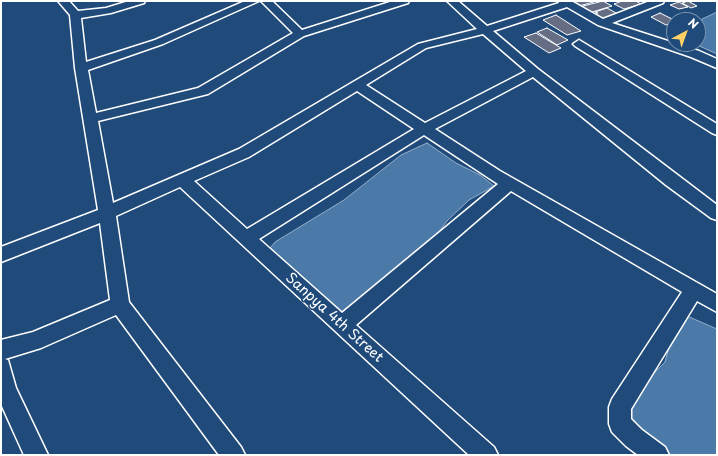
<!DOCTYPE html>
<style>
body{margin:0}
#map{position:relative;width:718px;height:456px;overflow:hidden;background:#1f4a7a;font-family:"Playpen Sans",sans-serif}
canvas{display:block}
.frame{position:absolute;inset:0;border:2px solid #fff;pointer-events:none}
.north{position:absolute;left:666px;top:12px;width:40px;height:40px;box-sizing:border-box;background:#1f4a7a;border:1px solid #7992af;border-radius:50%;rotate:41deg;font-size:11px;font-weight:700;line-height:16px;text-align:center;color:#fff}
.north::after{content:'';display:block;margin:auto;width:14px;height:18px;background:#ffd166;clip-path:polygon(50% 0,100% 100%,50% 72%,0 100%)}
</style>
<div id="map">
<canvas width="718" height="456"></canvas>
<div class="frame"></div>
<div class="north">N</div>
</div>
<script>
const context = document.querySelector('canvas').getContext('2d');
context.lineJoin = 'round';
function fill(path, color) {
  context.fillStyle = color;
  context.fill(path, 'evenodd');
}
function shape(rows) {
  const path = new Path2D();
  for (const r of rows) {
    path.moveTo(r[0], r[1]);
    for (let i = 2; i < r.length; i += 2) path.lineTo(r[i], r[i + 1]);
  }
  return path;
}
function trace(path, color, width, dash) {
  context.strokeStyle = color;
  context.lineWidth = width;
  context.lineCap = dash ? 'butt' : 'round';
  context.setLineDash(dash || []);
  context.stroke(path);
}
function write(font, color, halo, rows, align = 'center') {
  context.font = font + ' "Playpen Sans",sans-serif';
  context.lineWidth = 3.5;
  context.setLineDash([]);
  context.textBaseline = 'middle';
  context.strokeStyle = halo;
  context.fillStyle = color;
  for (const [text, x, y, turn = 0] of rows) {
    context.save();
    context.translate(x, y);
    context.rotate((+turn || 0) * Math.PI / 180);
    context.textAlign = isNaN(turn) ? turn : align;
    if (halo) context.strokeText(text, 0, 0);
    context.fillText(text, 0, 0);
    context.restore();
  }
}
const water = shape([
 [717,12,717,54,695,44,698,44,698,21,717,12],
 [427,143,456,163,480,175,494,186,469,200,447,221,428,247,344,313,270,248,275,242,344,200,401,155,427,143],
 [687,316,717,329,717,455,666,455,628,420,632,403,640,382,654,373,665,362,669,347,687,316]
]);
fill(water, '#4c7aa8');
trace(water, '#94afcb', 1);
const building = shape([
 [579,1,597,1,579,6,573,3,579,1],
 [603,1,612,6,589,13,579,7,603,1],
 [622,1,636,1,641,4,624,9,614,4,622,1],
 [688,1,697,6,691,8,682,3,688,1],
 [679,2,688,7,679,9,670,5,679,2],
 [607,8,618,14,602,19,594,15,598,13,595,12,607,8],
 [660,13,674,20,674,22,666,25,651,17,660,13],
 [556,15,581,31,567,35,543,20,556,15],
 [547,28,568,40,557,45,537,32,547,28],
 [536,33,561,48,549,53,524,37,536,33]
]);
fill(building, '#656e85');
trace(building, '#fff', 1);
const minor = shape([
 [58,1,69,1,78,11,106,8,129,1,145,1,144,3,111,13,81,18,86,62,155,40,245,1,259,1,163,44,88,70,96,113,198,88,293,33,261,1,272,1,302,30,393,1,409,1,408,3,304,36,208,94,98,121,113,203,239,149,418,44,477,29,447,1,458,1,487,26,559,3,558,1,571,1,603,19,650,1,664,1,663,3,612,23,699,51,717,59,717,68,691,57,598,25,567,7,493,31,538,69,717,205,717,220,711,218,666,185,533,77,435,129,500,171,717,294,717,312,697,301,631,409,631,419,642,430,665,447,669,455,638,455,626,446,612,432,609,424,609,407,612,399,682,292,511,191,356,325,494,447,498,455,469,455,180,187,116,216,129,302,241,447,245,455,219,455,116,315,41,348,5,359,8,360,16,388,48,455,24,455,1,404,1,340,33,332,110,300,100,223,1,262,1,247,98,210,75,68,70,15,58,1],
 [483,34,526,71,425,123,366,85,426,48,483,34],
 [357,91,414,129,247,229,194,181,249,157,357,91],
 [424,135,498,184,342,313,259,239,424,135],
 [579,40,717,124,717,135,712,133,575,46,573,44,579,40]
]);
trace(minor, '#fff', 3);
fill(minor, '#1f4a7a');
write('14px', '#fff', '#1f4a7a', [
 ["Sanpya 4th Street",334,318,42]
]);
</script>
